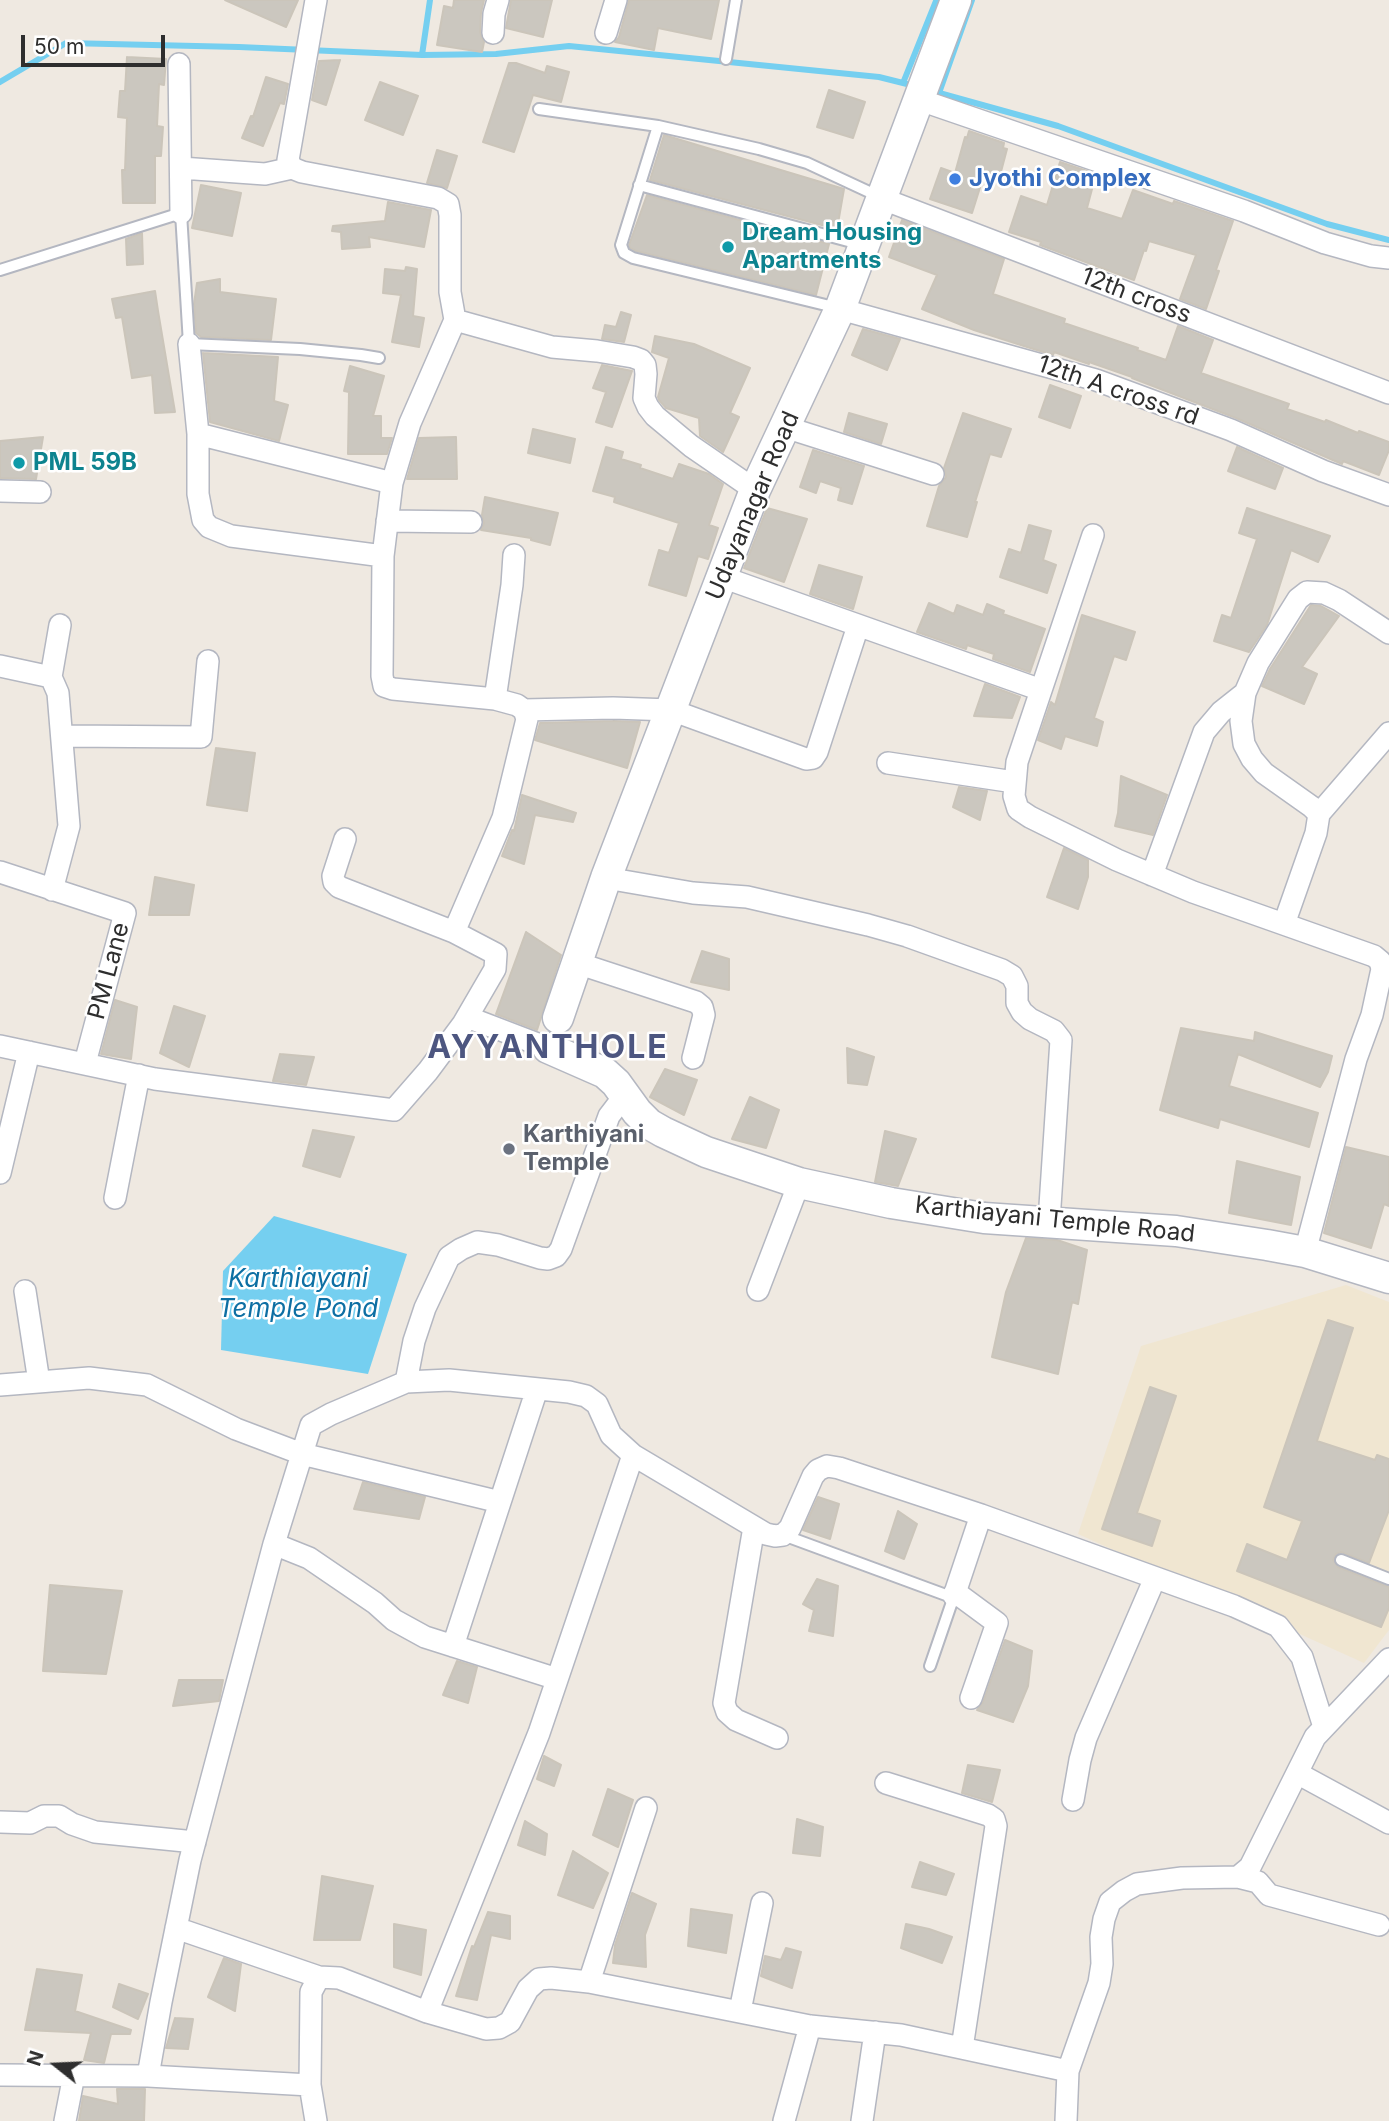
<!DOCTYPE html>
<style>
body{margin:0}
#map{position:relative;width:1389px;height:2121px;overflow:hidden;background:#efe9e1;font-family:Inter,sans-serif}
canvas{display:block}
.north{position:absolute;left:21px;top:2030px;width:70px;height:70px;-webkit-text-stroke:5px #fff;paint-order:stroke;rotate:288deg;font-size:19px;font-weight:700;line-height:28px;text-align:center;color:#2e2e2e}
.north::after{content:'';display:block;margin:auto;width:24px;height:32px;background:#2e2e2e;clip-path:polygon(50% 0,100% 100%,50% 72%,0 100%)}
.scale{position:absolute;left:21px;top:35px;width:144px;height:32px;box-sizing:border-box;border:4px solid #2e2e2e;border-top:0;padding-left:9px;font-size:21px;line-height:24px;white-space:nowrap;color:#2e2e2e;-webkit-text-stroke:5px #fff;paint-order:stroke}
</style>
<div id="map">
<canvas width="1389" height="2121"></canvas>
<div class="north">N</div>
<div class="scale">50 m</div>
</div>
<script>
const context = document.querySelector('canvas').getContext('2d');
context.lineJoin = 'round';
function fill(path, color) {
  context.fillStyle = color;
  context.fill(path, 'evenodd');
}
function shape(rows) {
  const path = new Path2D();
  for (const r of rows) {
    path.moveTo(r[0], r[1]);
    for (let i = 2; i < r.length; i += 2) path.lineTo(r[i], r[i + 1]);
  }
  return path;
}
function trace(path, color, width, dash) {
  context.strokeStyle = color;
  context.lineWidth = width;
  context.lineCap = dash ? 'butt' : 'round';
  context.setLineDash(dash || []);
  context.stroke(path);
}
function write(font, color, halo, rows, align = 'center') {
  context.font = font + ' Inter,sans-serif';
  context.lineWidth = 5;
  context.setLineDash([]);
  context.textBaseline = 'middle';
  context.strokeStyle = halo;
  context.fillStyle = color;
  for (const [text, x, y, turn = 0] of rows) {
    context.save();
    context.translate(x, y);
    context.rotate((+turn || 0) * Math.PI / 180);
    context.textAlign = isNaN(turn) ? turn : align;
    if (halo) context.strokeText(text, 0, 0);
    context.fillText(text, 0, 0);
    context.restore();
  }
}
fill(shape([
 [1346,1285,1389,1302,1389,1630,1364,1663,1078,1534,1141,1346]
]), '#f0e6d1');
fill(shape([
 [274,1216,407,1254,368,1374,221,1350,223,1271]
]), '#75cff0');
trace(shape([
 [422,55,496,54,569,46,879,77,915,86],
 [0,82,66,43,239,47,422,55,430,0],
 [903,83,936,1],
 [932,91,1058,126,1327,224,1389,240],
 [939,93,972,0]
]), '#75cff0', 6);
const building = shape([
 [225,0,298,0,286,27,225,0],
 [454,0,484,0,481,13,480,32,484,42,482,52,437,45,444,6,453,8,454,0],
 [511,0,552,0,543,37,506,28,511,0],
 [629,0,719,0,711,39,658,28,654,50,615,42,619,37,629,0],
 [127,57,166,59,164,85,159,84,157,126,163,127,161,156,155,156,155,203,123,203,122,170,125,170,127,118,118,117,120,91,125,91,127,57],
 [340,60,326,105,312,100,319,61,340,60],
 [509,63,516,63,545,73,547,66,569,72,561,102,533,95,514,152,483,142,509,63],
 [266,77,288,84,284,104,280,103,263,146,242,138,251,116,253,117,266,77],
 [380,82,418,96,403,135,365,120,380,82],
 [829,90,865,102,853,138,817,127,829,90],
 [969,131,1004,143,1003,148,1007,149,998,183,983,178,972,213,930,199,941,168,955,173,965,137,967,138,969,131],
 [664,135,844,189,837,229,650,180,664,135],
 [437,150,457,156,447,188,427,183,437,150],
 [1060,162,1096,174,1087,208,1122,219,1133,190,1173,204,1174,201,1233,221,1216,270,1219,271,1206,309,1180,299,1196,255,1149,241,1146,251,1144,250,1134,280,1040,245,1041,242,1009,232,1021,196,1047,205,1060,162],
 [201,185,241,193,232,236,192,228,201,185],
 [647,195,829,244,816,295,636,251,630,248,629,245,647,195],
 [388,202,431,210,424,247,369,237,370,247,342,249,341,232,332,231,333,226,385,221,388,202],
 [902,220,1004,259,993,294,1065,319,1064,323,1138,348,1137,350,1166,360,1178,326,1213,340,1201,373,1289,404,1287,409,1325,422,1326,420,1358,433,1359,431,1389,442,1389,450,1379,475,1343,461,1342,464,1236,418,1132,378,1132,377,1089,362,1089,364,1054,352,1053,355,1024,346,974,330,922,309,937,275,889,257,902,220],
 [142,233,143,264,127,265,126,239,142,233],
 [406,267,417,269,413,316,424,318,419,347,392,342,401,295,383,293,385,269,405,271,406,267],
 [220,279,220,292,276,299,271,340,201,337,196,333,194,304,197,283,220,279],
 [155,291,158,311,175,412,155,413,152,375,132,378,122,317,116,318,112,299,155,291],
 [621,312,631,315,624,342,602,339,605,325,616,327,621,312],
 [863,329,900,339,887,370,852,355,863,329],
 [655,336,694,344,750,368,730,413,739,417,723,452,700,436,699,418,666,408,659,400,658,397,669,358,652,352,655,336],
 [203,353,278,357,274,401,288,405,279,441,210,422,203,353],
 [602,365,632,371,612,427,596,422,606,392,593,388,602,365],
 [350,366,384,376,373,416,381,416,381,438,392,438,387,454,348,454,349,392,344,391,350,366],
 [1050,385,1081,396,1070,428,1039,417,1050,385],
 [849,413,887,424,881,444,844,432,849,413],
 [963,413,1011,429,1001,457,990,454,975,502,977,502,967,537,927,526,939,486,946,477,944,468,963,413],
 [533,429,575,439,570,463,528,453,533,429],
 [43,437,36,479,0,478,0,441,43,437],
 [456,437,457,479,407,479,419,438,456,437],
 [606,447,623,452,621,459,641,465,640,468,673,479,679,464,709,474,723,484,709,525,718,528,708,559,698,556,686,596,649,585,659,550,669,553,679,523,614,502,615,497,593,491,606,447],
 [1237,447,1283,468,1275,489,1228,471,1237,447],
 [813,450,864,466,852,504,838,500,841,488,820,481,816,493,800,487,813,450],
 [485,497,558,513,550,545,531,540,531,538,481,530,484,523,482,515,485,497],
 [767,508,807,519,784,582,744,568,767,508],
 [1247,508,1330,536,1318,562,1291,550,1267,625,1249,652,1214,641,1222,615,1231,618,1257,539,1239,533,1247,508],
 [1029,525,1051,531,1043,560,1056,565,1047,593,1000,577,1009,549,1021,553,1029,525],
 [819,565,862,577,853,609,810,594,819,565],
 [929,603,954,614,957,605,983,615,987,604,1004,611,1003,614,1045,629,1030,672,993,659,994,654,967,645,966,649,917,632,929,603],
 [1311,605,1321,606,1339,616,1302,667,1317,674,1304,704,1262,686,1270,669,1311,605],
 [1082,615,1135,632,1126,660,1114,656,1094,718,1103,722,1097,746,1065,736,1061,749,1038,740,1051,702,1055,705,1082,615],
 [985,684,1020,697,1012,718,974,716,985,684],
 [613,721,640,722,627,768,535,740,540,723,613,721],
 [216,748,255,753,247,811,207,805,216,748],
 [1121,776,1167,795,1153,835,1115,826,1118,813,1121,776],
 [959,787,987,791,980,820,953,807,959,787],
 [522,795,576,813,573,822,535,815,524,864,502,856,512,830,514,831,522,795],
 [1064,848,1088,860,1088,877,1078,909,1047,897,1064,848],
 [155,877,194,885,189,915,149,915,155,877],
 [526,932,561,955,537,1030,496,1014,526,932],
 [702,951,729,959,729,990,691,982,702,951],
 [115,1000,137,1007,131,1059,101,1054,115,1000],
 [174,1006,205,1016,189,1067,160,1053,174,1006],
 [1181,1028,1254,1041,1255,1032,1332,1056,1328,1072,1320,1087,1238,1054,1229,1086,1318,1113,1309,1147,1220,1119,1218,1128,1160,1110,1181,1028],
 [847,1048,874,1057,867,1085,848,1083,847,1048],
 [280,1054,314,1057,306,1085,273,1081,280,1054],
 [665,1069,697,1080,684,1115,650,1097,665,1069],
 [750,1097,779,1110,766,1148,732,1139,750,1097],
 [313,1130,354,1137,340,1177,303,1166,313,1130],
 [885,1131,916,1139,898,1186,875,1182,885,1131],
 [1346,1147,1389,1157,1389,1206,1384,1204,1371,1248,1324,1233,1346,1147],
 [1237,1161,1300,1177,1291,1225,1229,1213,1237,1161],
 [1026,1238,1057,1240,1087,1250,1078,1304,1072,1302,1058,1374,992,1357,1006,1292,1026,1238],
 [1328,1320,1353,1328,1317,1441,1375,1460,1377,1455,1389,1459,1389,1510,1369,1563,1341,1552,1336,1554,1333,1560,1338,1567,1389,1587,1389,1608,1381,1627,1237,1571,1247,1544,1287,1560,1302,1521,1264,1507,1328,1320],
 [1150,1387,1176,1396,1137,1513,1160,1521,1152,1546,1102,1529,1150,1387],
 [363,1482,425,1497,419,1519,354,1509,363,1482],
 [818,1497,839,1504,830,1539,803,1530,818,1497],
 [898,1511,917,1524,904,1559,885,1551,898,1511],
 [817,1579,838,1586,833,1636,809,1631,814,1610,803,1604,817,1579],
 [50,1585,122,1591,106,1674,43,1671,50,1585],
 [1005,1640,1032,1651,1028,1686,1013,1722,977,1710,983,1702,1005,1640],
 [457,1661,477,1667,468,1703,443,1695,457,1661],
 [179,1680,223,1680,219,1701,173,1706,179,1680],
 [544,1756,561,1765,554,1786,537,1779,544,1756],
 [968,1765,1000,1770,992,1802,962,1793,968,1765],
 [608,1789,633,1800,618,1847,593,1835,608,1789],
 [797,1819,823,1827,820,1856,793,1853,797,1819],
 [525,1821,547,1834,545,1855,518,1845,525,1821],
 [573,1851,608,1873,593,1908,558,1895,573,1851],
 [920,1862,954,1874,946,1895,912,1887,920,1862],
 [322,1876,373,1886,360,1940,314,1940,322,1876],
 [632,1893,656,1904,645,1935,646,1967,613,1963,615,1945,632,1893],
 [691,1909,732,1915,726,1953,688,1946,691,1909],
 [488,1912,510,1916,510,1939,491,1935,477,2000,456,1996,472,1946,474,1947,488,1912],
 [394,1924,426,1930,421,1975,394,1967,394,1924],
 [906,1924,929,1929,952,1937,942,1963,901,1948,906,1924],
 [786,1948,801,1952,792,1988,761,1976,765,1956,781,1960,786,1948],
 [224,1958,241,1964,235,2011,208,1997,224,1958],
 [37,1969,82,1975,75,2011,131,2030,130,2034,111,2034,104,2063,84,2060,91,2033,25,2030,37,1969],
 [119,1984,148,1994,138,2019,113,2007,119,1984],
 [175,2018,193,2019,188,2049,166,2048,175,2018],
 [117,2089,145,2089,144,2121,79,2121,83,2096,118,2104,117,2089]
]);
fill(building, '#cbc7bf');
trace(building, '#cbc5ba', 2);
const lane = shape([
 [726,59,736,0],
 [539,109,658,126,759,149,807,163,880,197],
 [658,126,621,245,624,253,633,258,838,308],
 [639,185,863,245],
 [0,270,181,213,189,344,300,349,361,355,379,358],
 [783,1535,954,1598],
 [1341,1560,1389,1579],
 [930,1666,954,1596]
]);
const street = shape([
 [316,0,288,160,292,168,302,172,438,198,448,204,450,215,450,292,455,320,552,347,597,351,633,357,641,360,645,365,646,374,644,398,648,407,655,416,691,446,755,490],
 [493,33,494,14,498,0],
 [606,33,616,0],
 [179,64,181,213],
 [920,100,1244,211,1325,243,1371,256,1389,258],
 [181,168,265,174,292,168],
 [883,199,1389,393],
 [840,309,1096,380,1231,430,1323,471,1389,495],
 [189,344,198,434,198,494,203,520,209,527,231,536,383,556],
 [785,427,933,474],
 [198,434,392,483,383,556,382,676,384,686,393,689,495,699,517,705,524,710,527,719,503,818,454,932,339,887,334,882,333,876,345,839],
 [392,483,410,423,455,320],
 [0,491,40,492],
 [387,521,471,522],
 [1093,535,1017,762,1014,796,1018,809,1030,817,1117,860,1193,892,1374,956,1380,961,1382,969,1372,1015,1356,1059,1305,1252],
 [722,577,1041,690],
 [0,666,51,677,58,693,69,826,52,890],
 [51,677,60,625],
 [495,699,512,585,514,555],
 [524,710,613,708,671,710,806,759,813,758,817,752,858,626],
 [63,736,201,737,208,661],
 [888,763,1014,782],
 [1319,814,1389,733],
 [0,872,125,913,85,1063],
 [1152,875,1204,732,1221,712,1245,693],
 [606,878,693,893,747,897,868,925,907,936,1002,970,1012,976,1017,986,1017,1003,1022,1012,1030,1019,1054,1031,1061,1040,1049,1221],
 [1284,924,1316,833,1319,814,1312,807,1264,773,1252,759,1244,744,1241,721,1245,693,1258,663,1298,599,1307,592,1324,593,1339,600,1389,633],
 [577,963,696,1002,702,1007,704,1015,693,1058],
 [467,1017,548,1048],
 [0,1046,155,1079,394,1110,428,1071,463,1024,495,969,496,954,454,932],
 [0,1173,29,1052],
 [115,1198,139,1075],
 [758,1290,799,1183],
 [25,1291,39,1382],
 [406,1382,414,1341,425,1308,449,1257,461,1249,477,1242,498,1245,540,1258,548,1259,556,1256,561,1249,609,1116,625,1095],
 [0,1385,89,1378,147,1385,236,1429,302,1454,500,1502],
 [754,1527,724,1703,727,1712,736,1720,777,1738],
 [274,1544,309,1558,375,1603,394,1620,425,1637,557,1679],
 [955,1592,997,1623,971,1698],
 [954,1596,981,1515],
 [453,1646,537,1389],
 [1297,1773,1389,1823],
 [886,1783,988,1815,994,1819,996,1826,962,2048],
 [1073,1800,1080,1760,1086,1738,1155,1578],
 [0,1822,30,1823,44,1816,59,1816,72,1824,95,1832,195,1842],
 [1238,1877,1258,1882,1269,1895,1379,1925],
 [176,1928,319,1977,339,1978,427,2012,486,2029,499,2028,510,2022,528,1989,539,1979,551,1978,589,1982,810,2026,901,2035,1068,2071],
 [589,1982,646,1808],
 [740,2011,762,1903],
 [427,2012,539,1733,633,1455],
 [0,2075,148,2076,161,2002,190,1860,274,1544,311,1425,331,1414,406,1382,449,1380,569,1392,586,1396,597,1404,611,1435,633,1455,766,1534,775,1536,783,1535,790,1528,813,1476,818,1470,827,1466,839,1468,981,1515,1234,1606,1278,1626,1302,1657,1324,1727],
 [148,2076,310,2085],
 [65,2121,74,2075],
 [316,2121,310,2085,311,1992,319,1977],
 [784,2121,810,2026],
 [862,2121,875,2032],
 [1066,2121,1068,2071,1099,1983,1102,1964,1101,1937,1104,1919,1110,1902,1124,1891,1137,1884,1182,1878,1238,1877,1250,1867,1315,1737,1389,1659]
]);
const secondary = shape([
 [558,1018,606,878,755,490,840,309,956,0],
 [548,1048,605,1073,616,1083,637,1112,649,1124,663,1132,706,1152,799,1183,891,1203,984,1218,1176,1231,1267,1245,1305,1252,1389,1278]
]);
trace(lane, '#b4b7c1', 14);
trace(street, '#b4b7c1', 24);
trace(secondary, '#b4b7c1', 33);
trace(lane, '#fff', 10);
trace(street, '#fff', 21);
trace(secondary, '#fff', 30);
for (const [x, y, r, color] of [
 [955,179,7,"#3f7fe0"],
 [728,247,7,"#0f9aa8"],
 [19,463,7,"#0f9aa8"],
 [509,1149,7,"#6b7280"]
]) {
  const dot = new Path2D();
  dot.arc(x, y, r, 0, 2 * Math.PI);
  context.fillStyle = color;
  context.fill(dot);
  trace(dot, '#fff', 2.5);
}
write('bold 24px', '#366cbe', '#fff', [
 ["Jyothi Complex",969,179]
], 'left');
write('bold 24px', '#0d838f', '#fff', [
 ["Dream Housing",742,233],
 ["Apartments",742,261],
 ["PML 59B",33,463]
], 'left');
write('24px', '#2e2e2e', '#fff', [
 ["12th cross",1136,296,21],
 ["12th A cross rd",1118,391,19],
 ["Udayanagar Road",753,506,-67],
 ["PM Lane",109,971,-75],
 ["Karthiayani Temple Road",1055,1220,6]
]);
write('bold 24px', '#5b616d', '#fff', [
 ["Karthiyani",523,1135],
 ["Temple",523,1163]
], 'left');
write('italic 26px', '#0d6fa3', '#fff', [
 ["Karthiayani",298,1279],
 ["Temple Pond",298,1309]
]);
context.letterSpacing = '2px';
write('bold 32px', '#4d5680', '#fff', [
 ["AYYANTHOLE",548,1048]
]);
context.letterSpacing = '0px';
</script>
